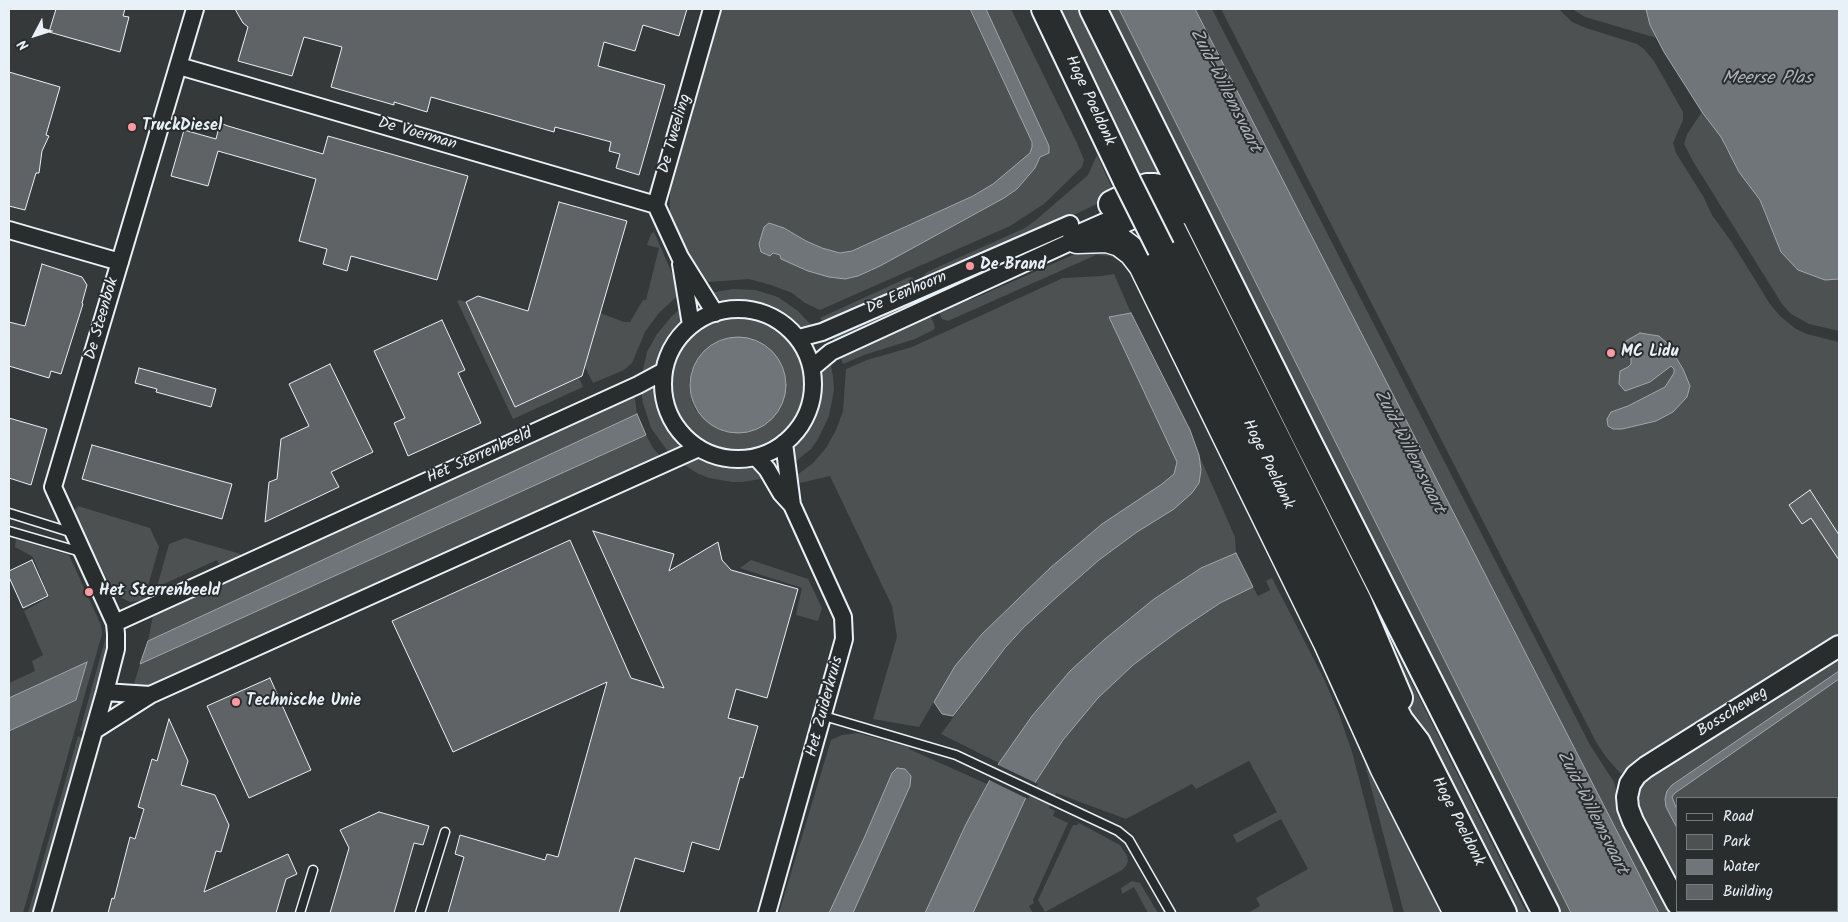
<!DOCTYPE html>
<style>
body{margin:0}
#map{position:relative;width:1848px;height:922px;overflow:hidden;background:#35393a;font-family:Kalam,sans-serif}
canvas{display:block}
.frame{position:absolute;inset:0;border:10px solid #e8f1f8;pointer-events:none}
.legend{position:absolute;left:1676px;top:797px;width:162px;height:115px;box-sizing:border-box;background:#2a2d2e;border:1px solid #767b7f;margin:0;padding:6px 9px;list-style:none;font-size:15px;color:#e8f1f8}
.legend li{display:flex;align-items:center;gap:10px;height:25px}
.legend b{width:25px;border:1px solid #767b7f}
.north{position:absolute;left:10px;top:10px;width:50px;height:50px;-webkit-text-stroke:4px #2a2d2e;paint-order:stroke;rotate:230deg;font-size:14px;font-weight:700;line-height:20px;text-align:center;color:#e8f1f8}
.north::after{content:'';display:block;margin:auto;width:18px;height:22px;background:#e8f1f8;clip-path:polygon(50% 0,100% 100%,50% 72%,0 100%)}
</style>
<div id="map">
<canvas width="1848" height="922"></canvas>
<div class="frame"></div>
<ul class="legend">
<li><b style="height:6px;background:#2a2d2e"></b>Road</li>
<li><b style="height:14px;background:#4d5152"></b>Park</li>
<li><b style="height:14px;background:#707579"></b>Water</li>
<li><b style="height:14px;background:#5f6365"></b>Building</li>
</ul>
<div class="north">N</div>
</div>
<script>
const context = document.querySelector('canvas').getContext('2d');
context.lineJoin = 'round';
function fill(path, color) {
  context.fillStyle = color;
  context.fill(path, 'evenodd');
}
function shape(rows) {
  const path = new Path2D();
  for (const r of rows) {
    if (r.length === 3) {
      path.moveTo(r[0] + r[2], r[1]);
      path.arc(r[0], r[1], r[2], 0, 2 * Math.PI);
      continue;
    }
    path.moveTo(r[0], r[1]);
    for (let i = 2; i < r.length; i += 2) path.lineTo(r[i], r[i + 1]);
  }
  return path;
}
function trace(path, color, width, dash) {
  context.strokeStyle = color;
  context.lineWidth = width;
  context.lineCap = dash ? 'butt' : 'round';
  context.setLineDash(dash || []);
  context.stroke(path);
}
function write(font, color, halo, rows, align = 'center') {
  context.font = font + ' Kalam,sans-serif';
  context.lineWidth = 4;
  context.setLineDash([]);
  context.textBaseline = 'middle';
  context.strokeStyle = halo;
  context.fillStyle = color;
  for (const [text, x, y, turn = 0] of rows) {
    context.save();
    context.translate(x, y);
    context.rotate((+turn || 0) * Math.PI / 180);
    context.textAlign = isNaN(turn) ? turn : align;
    if (halo) context.strokeText(text, 0, 0);
    context.fillText(text, 0, 0);
    context.restore();
  }
}
fill(shape([
 [721,9,969,9,1032,142,1032,147,1030,153,993,184,973,196,852,251,840,253,822,248,806,241,784,228,772,253,858,276,880,266,1004,198,1017,189,1035,168,1040,157,1049,146,986,9,1011,9,1077,143,1084,160,1082,167,1044,204,1010,226,820,310,805,303,792,293,771,285,749,279,708,282,699,276,670,214,670,184],
 [1055,9,1083,9,1163,172,1141,184],
 [1108,9,1119,9,1571,913,1559,913],
 [1195,9,1212,9,1590,745,1614,782,1622,813,1674,913,1659,913],
 [1221,9,1559,9,1572,22,1586,28,1637,44,1644,49,1654,61,1683,112,1683,120,1673,143,1676,153,1703,196,1712,215,1731,241,1770,304,1780,316,1796,329,1807,334,1839,342,1839,639,1625,773,1620,773,1606,757,1596,742],
 [1572,9,1646,9,1650,25,1657,38,1585,17],
 [1702,112,1721,137,1726,149,1760,200,1766,217,1825,280,1839,279,1839,331,1809,324,1791,314,1782,304,1694,163,1684,144,1687,134],
 [1097,155,1115,195,1039,232,924,282,922,277,927,272,1025,228,1036,220,1088,175],
 [1120,204,1124,213,933,300,928,290,984,268],
 [1185,230,1527,913,1512,913,1410,712],
 [654,232,678,287,677,296,658,314,645,332,632,363,624,370,593,383,585,367,600,313,624,322,630,322,643,300,646,300,659,248,647,245,651,234],
 [1093,246,1106,246,1118,250,1128,258,1140,274,1332,658,1392,807,1446,913,1404,913,1361,749,1353,724,1342,697,1163,337,1129,272,1122,262,1110,256,1096,255,948,321,942,319,936,307,954,302,973,299],
 [1114,274,1131,313,1109,317,1177,462,1174,474,1162,484,1102,524,1050,568,982,634,955,666,919,727,873,719,897,637,892,606,830,476,796,484,797,475,813,463,826,448,836,430,843,411,846,369,867,360,912,347,1063,278,1102,276],
 [909,277,913,278,915,284,826,326,820,318],
 [733,289,755,290,778,297,798,311,815,329,796,326,764,308,753,305,724,302,716,298,710,293],
 [920,293,925,304,836,344,830,333],
 [460,300,466,302,515,407,579,378,583,387,513,419,457,301],
 [685,305,684,318,680,327,668,343,653,369,641,378,647,352,657,334,672,316],
 [929,315,933,321,935,328,933,330,915,339,864,355,843,364,839,353],
 [739,317,763,322,774,328,792,345,803,367,806,380,805,393,803,405,798,417,782,437,760,450,735,454,710,448,689,433,675,412,669,388,673,363,685,342,693,333,715,321],
 [703,352,782,365,785,376,786,388,697,412,692,403,689,383,691,372,696,361],
 [830,361,833,376,834,390,829,416,818,439,811,449,790,466,794,445,802,435,814,413,820,378,823,370],
 [657,383,658,403,664,422,677,440,686,449,671,456,651,428,643,403,641,390],
 [634,392,637,414,148,641,154,610],
 [646,435,653,448,663,459,148,687,141,687,134,684,140,664],
 [1199,455,1235,537,1236,553,1201,568,1154,599,1105,639,1070,671,1032,716,999,763,941,734,993,663,1024,627,1099,560,1137,532,1174,509,1201,470],
 [693,459,698,459,723,466,747,466,761,473,766,478,743,482,732,482,709,478,699,474,679,462],
 [78,506,150,528,159,547,144,600,130,602,114,594,74,511],
 [185,538,241,554,241,559,237,562,219,564,217,560,157,587,169,544],
 [16,539,69,555,101,625,102,634,23,913,9,913,9,731,76,700,87,663,9,698,9,683,35,671,32,661,43,655,24,611,49,597,33,557,15,547],
 [751,560,808,579,822,608,818,621,796,615,802,588,740,568],
 [1272,578,1324,679,1339,714,1352,752,1394,913,1248,913,1260,906,1256,898,1308,869,1281,819,1237,843,1233,835,1277,812,1249,761,1196,789,1192,784,1126,819,1056,793,1049,808,1055,811,1053,816,1068,823,1033,900,1034,903,1029,906,1033,913,973,913,1027,795,1063,740,1098,698,1133,665,1177,632,1220,603,1253,587,1258,596,1270,590,1266,581],
 [107,633,107,649,104,665,84,732,80,730],
 [1839,653,1839,671,1672,785,1666,807,1677,828,1677,890,1640,821,1634,797,1642,780],
 [1839,679,1839,913,1730,913,1728,911,1837,911,1837,798,1677,798,1677,810,1672,797,1675,793],
 [857,733,909,747,909,749,987,784,966,824,925,913,853,913,910,786,892,773,865,836,829,913,779,913,831,740,842,735],
 [78,736,83,739,32,913,28,913],
 [1079,823,1120,845,1127,856,1128,861,1126,866,1122,870,1045,912,1038,900,1073,825,1077,825],
 [1132,881,1140,883,1158,913,1148,913,1134,887,1122,894,1121,888]
]), '#4d5152');
const water = shape([
 [970,9,986,9,1049,146,1049,153,1040,157,1035,168,1017,189,1004,198,880,266,858,276,845,279,829,277,808,271,781,259,780,255,773,253,770,256,761,252,759,244,764,227,769,223,784,228,806,241,822,248,840,253,852,251,973,196,993,184,1030,153,1032,147,1032,142,970,9],
 [1119,9,1195,9,1659,913,1571,913,1119,9],
 [1646,9,1839,9,1839,279,1825,280,1798,270,1781,252,1760,200,1739,172,1721,137,1702,112,1664,52,1650,25,1646,9],
 [1131,313,1190,430,1199,455,1201,470,1199,483,1192,493,1174,509,1137,532,1099,560,1058,596,1024,627,1005,648,953,716,942,714,934,702,955,666,982,634,1050,568,1102,524,1162,484,1174,474,1177,462,1109,317,1131,313],
 [1640,333,1659,336,1667,343,1683,369,1690,386,1687,397,1673,412,1656,421,1622,429,1613,429,1608,426,1607,419,1611,412,1628,406,1665,387,1674,373,1674,369,1671,366,1650,382,1625,391,1619,384,1620,371,1628,367,1631,364,1631,357,1625,346,1626,341,1640,333],
 [738,385,48],
 [637,414,646,435,140,664,148,641,637,414],
 [1236,553,1253,587,1220,603,1177,632,1133,665,1098,698,1063,740,1027,795,973,913,925,913,966,824,999,763,1032,716,1070,671,1105,639,1154,599,1201,568,1236,553],
 [87,662,76,700,9,731,9,698,87,662],
 [1839,671,1839,679,1675,793,1672,797,1677,810,1677,828,1666,807,1665,799,1667,791,1672,785,1839,671],
 [897,768,905,769,911,776,910,786,853,913,829,913,865,836,892,773,897,768]
]);
fill(water, '#707579');
trace(water, '#a0a7ac', 1);
fill(shape([
 [996,764,1038,784,1028,799,987,779]
]), '#35393a');
const building = shape([
 [56,9,125,9,123,16,129,17,120,52,49,32,56,9],
 [235,9,687,9,679,36,643,25,635,51,604,42,598,66,665,85,639,175,616,168,620,154,609,151,611,142,555,127,554,132,431,97,427,112,394,102,394,105,331,87,342,47,304,37,292,76,238,61,248,27,243,23,235,9],
 [9,72,60,87,46,135,49,136,42,151,39,173,36,173,25,210,9,206,9,72],
 [220,123,228,126,323,154,328,136,468,176,437,280,351,256,347,271,323,264,327,249,299,241,316,179,218,151,208,186,171,176,184,130,216,139,220,123],
 [559,202,627,221,582,376,515,407,466,302,478,296,528,311,559,202],
 [42,264,82,277,87,285,82,303,83,304,61,374,51,371,49,378,9,366,9,322,25,326,42,264],
 [442,320,465,370,458,373,481,423,408,456,394,423,405,418,374,351,442,320],
 [330,364,373,452,331,472,339,487,265,522,269,482,277,479,281,439,309,426,289,384,330,364],
 [139,368,216,389,211,407,156,392,157,389,135,383,139,368],
 [9,418,47,429,31,485,9,478,9,418],
 [92,445,232,484,222,519,82,479,92,445],
 [1810,490,1839,535,1839,560,1811,518,1802,524,1789,505,1810,490],
 [593,531,674,554,669,571,718,542,722,560,731,570,798,589,767,698,736,689,728,718,758,726,743,778,740,777,719,850,692,842,684,872,635,858,619,913,448,913,464,857,455,854,460,835,545,860,547,854,558,857,607,682,453,752,392,621,570,540,631,678,664,688,593,531],
 [32,560,48,596,23,608,9,577,9,571,32,560],
 [270,678,311,770,249,798,207,706,270,678],
 [169,719,188,761,181,785,215,795,229,825,221,852,216,851,204,892,288,854,297,874,286,879,276,913,108,913,112,898,114,899,130,837,135,839,144,809,138,807,152,759,157,761,169,719],
 [379,812,429,826,423,845,414,843,394,913,330,913,349,848,340,830,379,812]
]);
fill(building, '#5f6365');
trace(building, '#e8f1f8', 1);
const service = shape([
 [9,513,73,533],
 [9,531,81,552],
 [824,716,956,755,1118,831,1129,840,1171,913],
 [300,913,313,870],
 [420,913,445,832]
]);
const minor = shape([
 [712,9,656,205,680,257,715,313],
 [179,66,656,205],
 [9,230,120,262],
 [681,264,691,325],
 [738,384,75],
 [799,338,822,332,1070,224],
 [813,367,831,352,1077,239],
 [784,443,792,505],
 [756,457,767,469,781,493,792,505,843,617,844,639,767,913],
 [115,623,638,385,664,371],
 [105,692,150,695,699,448],
 [95,730,150,695],
 [42,913,105,692,116,649,116,634,115,623,53,487,195,9]
]);
const tertiary = shape([
 [1677,904,1633,821,1628,808,1627,797,1630,784,1636,775,1646,767,1839,646]
]);
const trunk = shape([
 [1045,9,1127,181],
 [1093,9,1307,440,1546,913],
 [1112,204,1147,187,1155,187,1163,189,1170,194,1189,211],
 [1078,239,1144,210,1153,209,1161,213,1168,221,1358,601,1399,698],
 [1161,249,1340,613,1354,631],
 [1381,684,1400,721,1417,743,1503,913]
]);
const motorway = shape([
 [1077,239,1107,238,1120,242,1133,252,1143,265,1328,643,1385,769,1458,913],
 [1340,613,1348,637,1369,680,1386,724,1482,913]
]);
trace(service, '#e8f1f8', 11);
trace(minor, '#e8f1f8', 20);
trace(tertiary, '#e8f1f8', 24);
trace(trunk, '#e8f1f8', 30);
trace(motorway, '#e8f1f8', 31);
trace(service, '#2a2d2e', 8);
trace(minor, '#2a2d2e', 16);
trace(tertiary, '#2a2d2e', 20);
trace(trunk, '#2a2d2e', 26);
trace(motorway, '#2a2d2e', 28);
const trunkBridge = shape([
 [1127,181,1161,249]
]);
trace(trunkBridge, '#e8f1f8', 30, []);
trace(trunkBridge, '#2a2d2e', 26);
for (const [x, y, r, color] of [
 [132,127,5,"#ff9aa2"],
 [970,266,5,"#ff9aa2"],
 [1611,353,5,"#ff9aa2"],
 [89,592,5,"#ff9aa2"],
 [236,702,5,"#ff9aa2"]
]) {
  const dot = new Path2D();
  dot.arc(x, y, r, 0, 2 * Math.PI);
  context.fillStyle = color;
  context.fill(dot);
  trace(dot, '#2a2d2e', 2);
}
write('16px', '#e8f1f8', '#2a2d2e', [
 ["Hoge Poeldonk",1089,101,65],
 ["De Tweeling",676,134,-74],
 ["De Voerman",417,135,16],
 ["De Eenhoorn",907,294,-23],
 ["De Steenbok",103,319,-74],
 ["Het Sterrenbeeld",480,457,-24],
 ["Hoge Poeldonk",1267,465,64],
 ["Het Zuiderkruis",826,707,-75],
 ["Bosscheweg",1733,713,-32],
 ["Hoge Poeldonk",1457,822,63]
]);
write('bold 16px', '#e8f1f8', '#2a2d2e', [
 ["TruckDiesel",142,127],
 ["De Brand",980,266],
 ["MC Lidu",1621,353],
 ["Het Sterrenbeeld",99,592],
 ["Technische Unie",246,702]
], 'left');
write('italic 18px', '#acb3b8', '#2a2d2e', [
 ["Meerse Plas",1767,80],
 ["Zuid-Willemsvaart",1224,91,63],
 ["Zuid-Willemsvaart",1408,452,63],
 ["Zuid-Willemsvaart",1591,813,63]
]);
</script>
